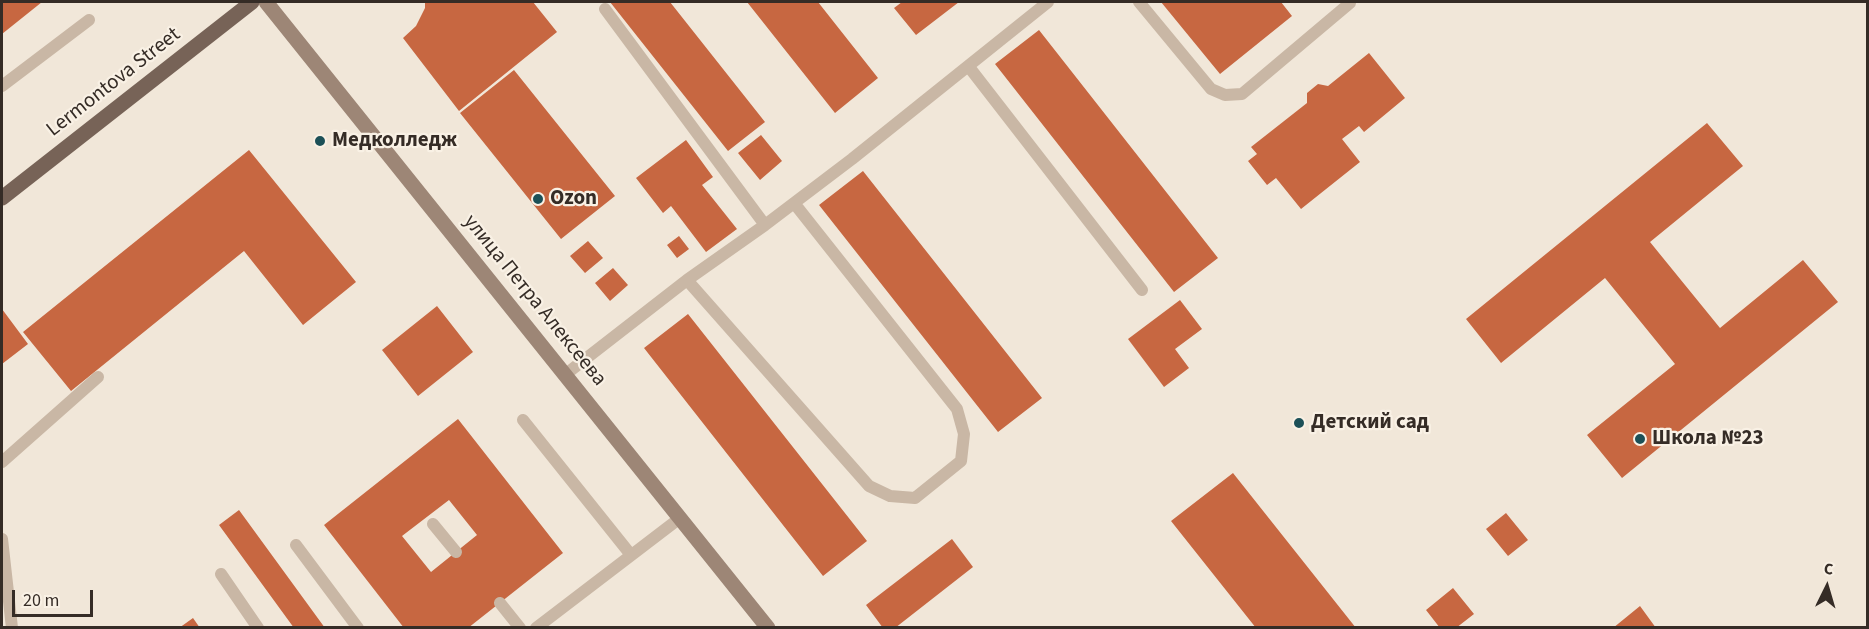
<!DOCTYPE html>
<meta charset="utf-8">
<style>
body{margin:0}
#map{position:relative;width:1869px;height:629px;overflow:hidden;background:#f1e7d9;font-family:"Source Sans 3",sans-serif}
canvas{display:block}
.frame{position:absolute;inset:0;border:3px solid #352c26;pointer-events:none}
.north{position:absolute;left:1797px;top:557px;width:60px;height:60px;-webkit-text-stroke:4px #f9f1e5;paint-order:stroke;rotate:5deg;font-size:16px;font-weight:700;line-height:24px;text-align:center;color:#352c26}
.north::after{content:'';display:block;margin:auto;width:21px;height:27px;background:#352c26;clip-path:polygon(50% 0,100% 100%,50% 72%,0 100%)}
.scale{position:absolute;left:12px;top:590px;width:81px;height:27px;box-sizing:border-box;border:3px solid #352c26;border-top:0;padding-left:8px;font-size:18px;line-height:21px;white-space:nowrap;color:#352c26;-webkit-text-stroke:4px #f9f1e5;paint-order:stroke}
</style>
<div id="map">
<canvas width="1869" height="629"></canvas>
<div class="frame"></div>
<div class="north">С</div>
<div class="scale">20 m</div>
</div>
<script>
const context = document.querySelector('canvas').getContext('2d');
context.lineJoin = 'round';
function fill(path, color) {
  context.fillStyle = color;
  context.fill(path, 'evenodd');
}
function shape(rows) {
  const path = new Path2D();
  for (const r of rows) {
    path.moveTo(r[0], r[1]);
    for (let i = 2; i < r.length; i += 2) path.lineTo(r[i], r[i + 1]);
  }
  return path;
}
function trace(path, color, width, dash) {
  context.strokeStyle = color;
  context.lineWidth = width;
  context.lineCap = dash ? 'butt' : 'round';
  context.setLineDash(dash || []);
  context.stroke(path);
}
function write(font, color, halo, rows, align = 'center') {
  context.font = font + ' "Source Sans 3",sans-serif';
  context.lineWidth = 4.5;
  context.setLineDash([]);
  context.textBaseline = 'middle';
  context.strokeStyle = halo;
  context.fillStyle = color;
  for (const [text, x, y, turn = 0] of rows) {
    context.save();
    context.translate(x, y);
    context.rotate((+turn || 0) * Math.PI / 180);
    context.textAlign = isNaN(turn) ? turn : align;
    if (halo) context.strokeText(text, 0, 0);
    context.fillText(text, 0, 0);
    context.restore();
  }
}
fill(shape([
 [2,2,42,2,2,34],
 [425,2,533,2,557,32,459,111,403,38,416,26,425,8],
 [610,2,670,2,765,122,728,151],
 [747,2,818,2,878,78,835,113],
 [902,2,959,2,916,35,894,8],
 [1161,2,1281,2,1292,16,1220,74],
 [1039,30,1218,258,1174,292,995,64],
 [1369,53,1405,98,1364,132,1359,126,1342,139,1360,162,1301,209,1276,178,1267,185,1248,161,1257,154,1251,147,1307,103,1307,93,1318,84,1328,86],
 [514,70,615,196,561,239,460,113],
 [1707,123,1743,166,1650,242,1720,328,1803,260,1838,302,1622,478,1587,435,1675,364,1605,278,1501,363,1466,319],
 [761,135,782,161,760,180,738,153],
 [686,140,713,177,702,185,737,229,706,252,671,206,663,213,636,178],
 [249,150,356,282,303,325,244,251,71,391,23,332],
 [863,171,1042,398,998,432,819,205],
 [679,236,689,249,677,258,667,245],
 [588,241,603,258,585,273,570,256],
 [613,268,628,285,610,301,595,283],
 [1180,300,1202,329,1175,349,1189,368,1164,387,1128,339],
 [437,306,473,352,418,396,382,350],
 [2,309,28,344,2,364],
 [688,314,867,541,823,576,644,348],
 [458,419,563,553,468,628,404,628,324,525],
 [449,500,477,535,431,572,402,536],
 [1233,473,1356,628,1256,628,1171,521],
 [239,510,325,628,294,628,219,525],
 [1506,513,1528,540,1508,556,1486,529],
 [952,539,973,567,895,628,883,628,866,605],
 [1453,588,1474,614,1456,628,1440,628,1426,610],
 [1640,606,1656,628,1613,628],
 [193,618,200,628,179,628]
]), '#c76741');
trace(shape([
 [1139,2,1211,89,1225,95,1242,94,1350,3],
 [605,9,765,225],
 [969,67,1142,290],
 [2,86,89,20],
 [687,280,869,486,890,496,915,498,961,461,964,434,957,409,794,203],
 [566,374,687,280,765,225,852,159,1048,2],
 [523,420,631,555],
 [2,462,98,377],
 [433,524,456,552],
 [2,539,12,628],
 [296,545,358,628],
 [221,574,258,628],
 [500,603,520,628],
 [536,628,680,518]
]), '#c9b7a5', 12);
trace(shape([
 [266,2,768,628]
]), '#9d8676', 15);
trace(shape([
 [2,198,252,2]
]), '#776357', 15);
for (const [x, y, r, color] of [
 [320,141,6,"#1c5057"],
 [538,199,6,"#1c5057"],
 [1299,423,6,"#1c5057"],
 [1640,439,6,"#1c5057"]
]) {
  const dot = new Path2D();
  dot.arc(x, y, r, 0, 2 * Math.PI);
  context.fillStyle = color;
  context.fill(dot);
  trace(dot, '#f9f1e5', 2);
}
write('21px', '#352c26', '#f9f1e5', [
 ["Lermontova Street",114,83,-38],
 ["улица Петра Алексеева",534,301,51]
]);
write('bold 21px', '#352c26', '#f9f1e5', [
 ["Медколледж",332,141],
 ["Ozon",550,199],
 ["Детский сад",1311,423],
 ["Школа №23",1652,439]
], 'left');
</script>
